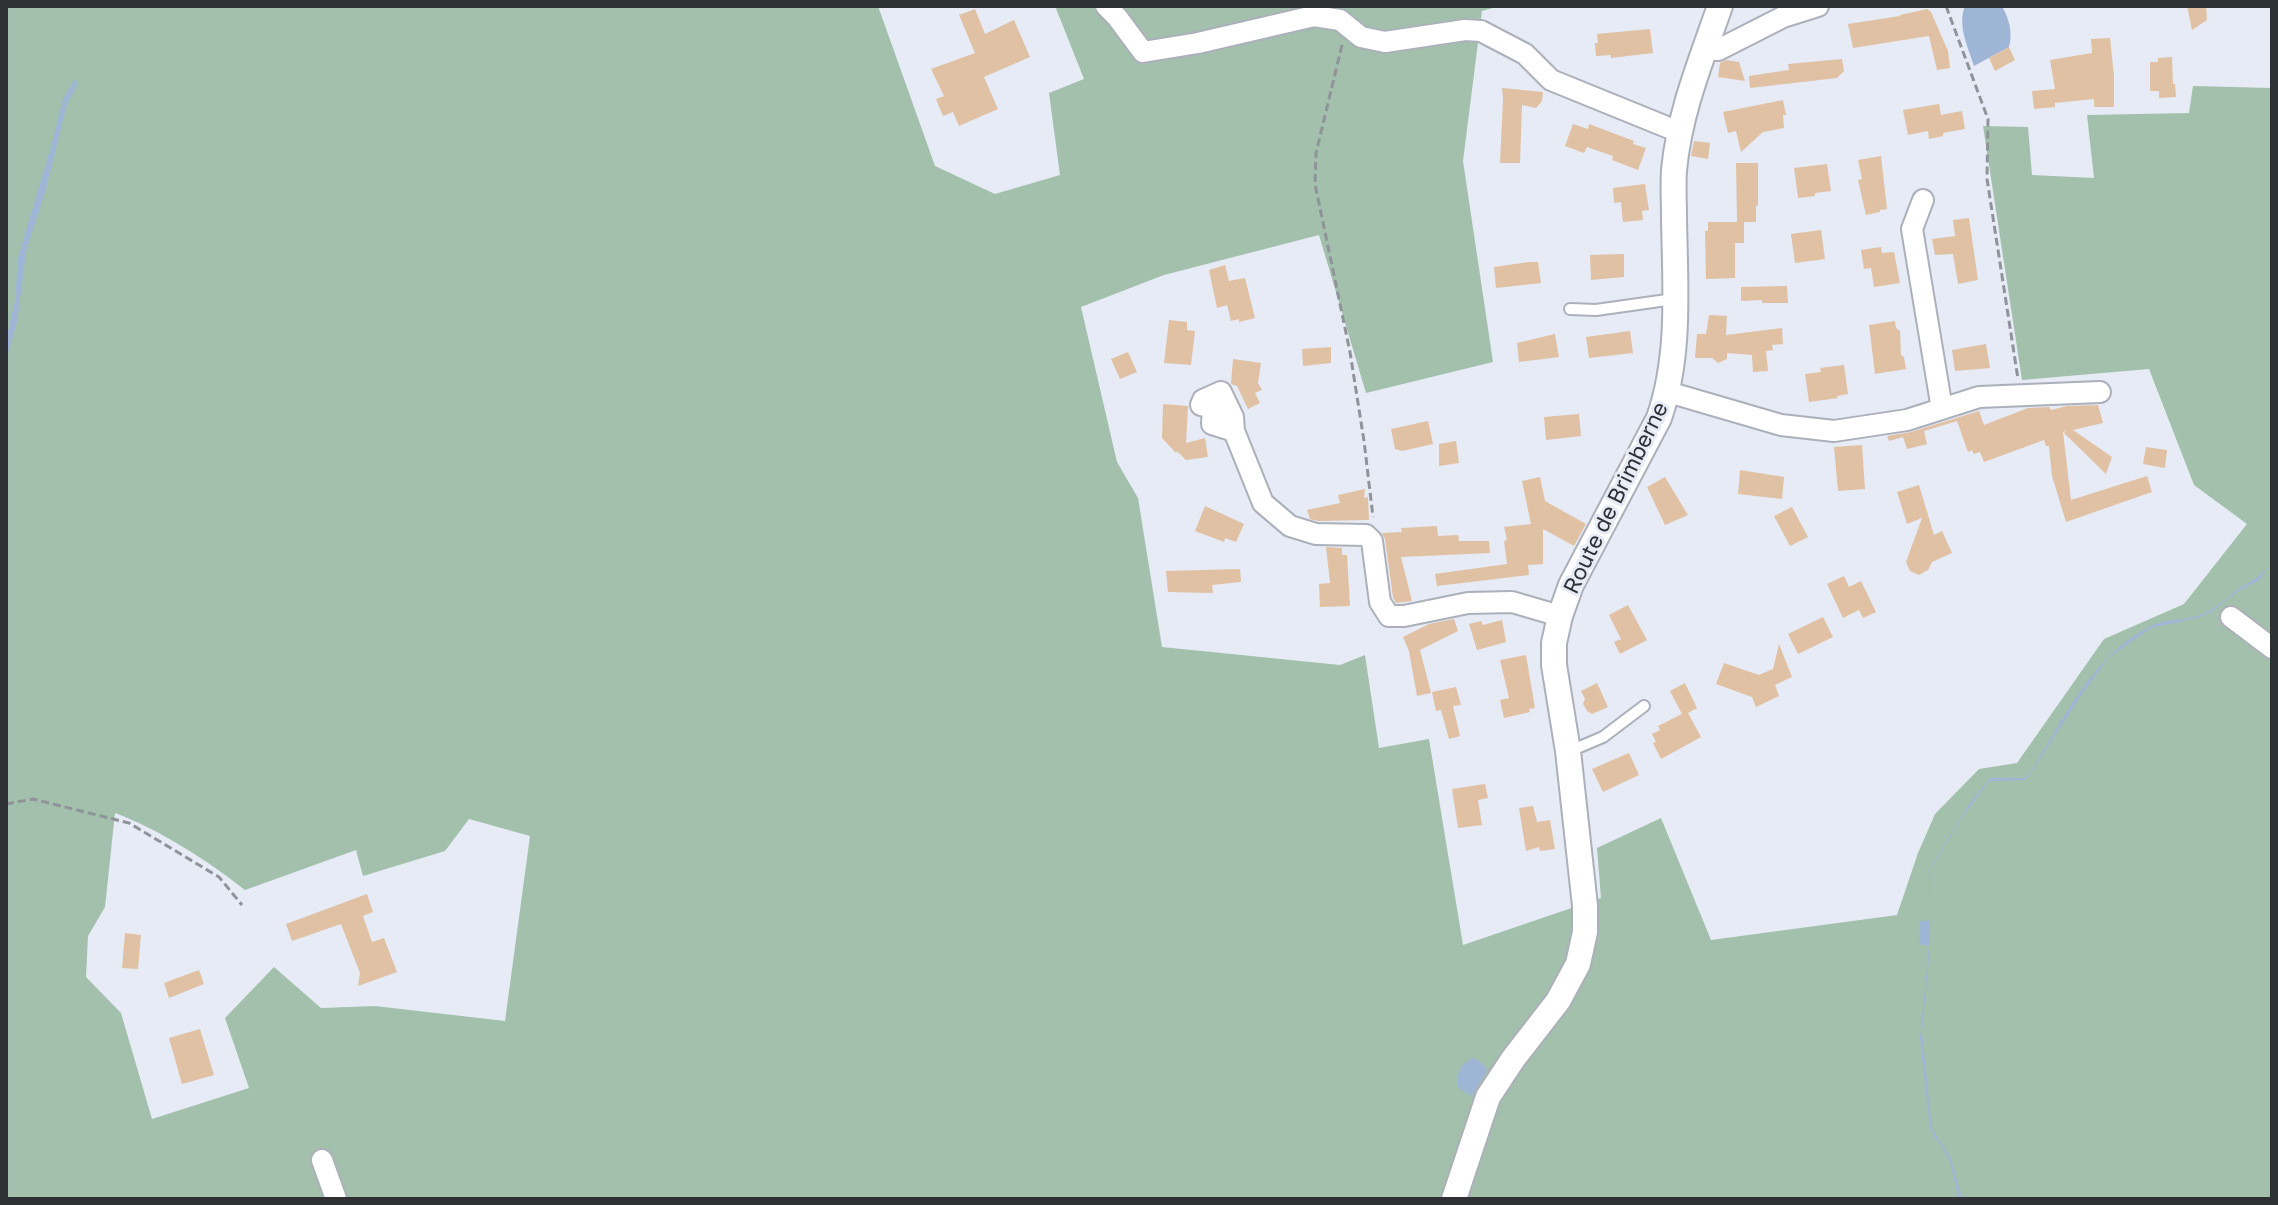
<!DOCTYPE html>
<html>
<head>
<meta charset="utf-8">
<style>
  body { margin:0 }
  #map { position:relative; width:2278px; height:1205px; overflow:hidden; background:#e6ebf6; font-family:"Golos Text",sans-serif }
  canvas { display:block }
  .frame { position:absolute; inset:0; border:8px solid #2e3034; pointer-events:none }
</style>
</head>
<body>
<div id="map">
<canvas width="2278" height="1205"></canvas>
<div class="frame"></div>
</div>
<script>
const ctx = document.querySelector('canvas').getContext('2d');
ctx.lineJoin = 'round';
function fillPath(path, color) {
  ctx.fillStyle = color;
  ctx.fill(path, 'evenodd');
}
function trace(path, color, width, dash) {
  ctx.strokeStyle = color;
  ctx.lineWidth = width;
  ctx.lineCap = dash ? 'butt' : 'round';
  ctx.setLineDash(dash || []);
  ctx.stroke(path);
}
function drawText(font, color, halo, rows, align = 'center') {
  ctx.font = font + ' "Golos Text",sans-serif';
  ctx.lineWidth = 6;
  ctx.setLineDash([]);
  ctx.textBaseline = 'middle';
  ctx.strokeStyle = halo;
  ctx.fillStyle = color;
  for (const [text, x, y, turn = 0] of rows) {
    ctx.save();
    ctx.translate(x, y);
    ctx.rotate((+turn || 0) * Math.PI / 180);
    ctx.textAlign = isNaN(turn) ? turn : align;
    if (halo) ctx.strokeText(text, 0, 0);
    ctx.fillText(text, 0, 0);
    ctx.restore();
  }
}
fillPath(new Path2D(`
  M 6,6 L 878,6 L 935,166 L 995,194 L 1060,175 L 1049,93 L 1084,79 L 1055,6 L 1500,6 L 1482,11 L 1463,161 L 1493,362 L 1366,393 L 1319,235 L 1164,275 L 1081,307 L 1117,462 L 1138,498 L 1162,647 L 1340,665 L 1365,655 L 1379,748 L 1429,739 L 1463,945 L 1601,898 L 1597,848 L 1661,818 L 1711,940 L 1897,915 L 1918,853 L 1935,814 L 1979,769 L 2017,763 L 2104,639 L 2184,604 L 2247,524 L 2194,485 L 2149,369 L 2022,380 L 1983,126 L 2028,127 L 2032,175 L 2094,178 L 2087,115 L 2189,113 L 2193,86 L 2272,88 L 2272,1199 L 6,1199 ZM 115,813 C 160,830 207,860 245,890 L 356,850 L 363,876 L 445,851 L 469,819 L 530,836 L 505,1021 L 375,1006 L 321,1008 L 274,967 L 225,1018 L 249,1088 L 152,1119 L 121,1013 L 86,977 L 88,936 L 105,907 Z`), '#a3c0ac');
fillPath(new Path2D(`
  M 1965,6 L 2002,6 C 2009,19 2013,32 2009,47 L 1974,66 C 1968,47 1957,25 1965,6 Z
  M 75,79 L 78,84 L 67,104 L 46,189 L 26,252 L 17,322 L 6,361 L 6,340 L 15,301 L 18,258 L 52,143 L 63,99 Z
  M 2272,563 L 2259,580 L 2237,592 L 2211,612 L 2197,618 L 2151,628 L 2108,658 L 2078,700 L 2029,776 L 2025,780 L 1989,781 L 1961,819 L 1930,870 L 1929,959 L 1922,1032 L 1932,1129 L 1951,1158 L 1962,1199 L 1959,1199 L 1949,1159 L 1930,1129 L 1920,1038 L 1929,946 L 1919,944 L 1920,921 L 1929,921 L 1929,872 L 1932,865 L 1969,804 L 1990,778 L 2024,778 L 2030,773 C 2063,720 2091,657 2149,627 C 2163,619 2182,621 2197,616 C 2211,612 2222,602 2233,593 C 2249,581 2258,580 2272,563 Z
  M 1473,1058 L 1482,1063 L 1487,1070 L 1472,1096 L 1458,1088 C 1456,1074 1460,1064 1473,1058 Z`), '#9fb5d6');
fillPath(new Path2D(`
  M 2187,6 L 2206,6 L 2207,20 L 2192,30 Z
  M 975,9 L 985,34 L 1014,20 L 1030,57 L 984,77 L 998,109 L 959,126 L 953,112 L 943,116 L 936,99 L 944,96 L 931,69 L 975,53 L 959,15 Z
  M 1927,9 L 1931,12 L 1948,51 L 1950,68 L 1937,70 L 1929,36 L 1853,48 L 1848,24 L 1900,16 L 1900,15 Z
  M 1650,29 L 1653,53 L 1611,58 L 1611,55 L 1596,56 L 1595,43 L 1598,43 L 1597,34 Z
  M 2110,38 L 2114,76 L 2114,107 L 2094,107 L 2094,99 L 2055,103 L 2055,107 L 2034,109 L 2032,91 L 2055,89 L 2050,60 L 2092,53 L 2091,39 Z
  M 2009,47 L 2015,60 L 1995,71 L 1989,58 Z
  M 2172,57 L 2173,84 L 2175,84 L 2176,97 L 2159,98 L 2159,91 L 2150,91 L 2150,62 L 2158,62 L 2158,58 Z
  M 1842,59 L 1844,71 L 1837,78 L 1750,88 L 1749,76 L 1789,70 L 1788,64 Z
  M 1726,60 L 1739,62 L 1745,81 L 1718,77 L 1720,63 Z
  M 1502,88 L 1543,92 L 1542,101 L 1536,108 L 1522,105 L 1520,163 L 1500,163 L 1503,100 Z
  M 1783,100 L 1786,115 L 1783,115 L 1784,128 L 1763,132 L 1741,152 L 1736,131 L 1728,133 L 1723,112 Z
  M 1939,104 L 1941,115 L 1962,111 L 1965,129 L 1943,133 L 1943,136 L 1929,139 L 1928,131 L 1908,135 L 1903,110 Z
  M 1573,124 L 1588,129 L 1589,124 L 1634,141 L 1633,144 L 1646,148 L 1638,170 L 1612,160 L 1613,156 L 1587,147 L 1584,153 L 1565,146 Z
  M 1694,141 L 1710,143 L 1708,159 L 1691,156 Z
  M 1881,156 L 1887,209 L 1880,210 L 1880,212 L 1866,215 L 1858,180 L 1862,179 L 1858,160 Z
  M 1736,163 L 1758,163 L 1758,206 L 1756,206 L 1756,222 L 1737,222 Z
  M 1827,164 L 1831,191 L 1815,193 L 1815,196 L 1798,198 L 1794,168 Z
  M 1645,184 L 1649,210 L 1642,211 L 1643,220 L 1623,222 L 1621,202 L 1614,203 L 1613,188 Z
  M 1969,218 L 1978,280 L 1958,284 L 1953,254 L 1935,255 L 1932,239 L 1955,236 L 1953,220 Z
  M 1708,222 L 1744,222 L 1744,243 L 1735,243 L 1735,278 L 1706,279 L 1705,231 L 1708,231 Z
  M 1821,230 L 1825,259 L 1795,263 L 1791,234 Z
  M 1881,247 L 1882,253 L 1894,252 L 1900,283 L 1874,287 L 1871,268 L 1864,269 L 1861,250 Z
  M 1624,254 L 1624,277 L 1591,280 L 1590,255 Z
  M 1529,262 L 1538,262 L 1541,283 L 1496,288 L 1494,267 Z
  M 1225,265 L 1229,281 L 1245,278 L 1255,318 L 1239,322 L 1239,319 L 1231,321 L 1227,305 L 1217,308 L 1209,270 Z
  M 1787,286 L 1788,303 L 1762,303 L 1762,300 L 1741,301 L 1741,287 Z
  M 1709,315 L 1727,316 L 1726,335 L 1782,328 L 1783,344 L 1772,345 L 1773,350 L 1766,351 L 1768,371 L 1753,372 L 1752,355 L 1727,353 L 1727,359 L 1718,363 L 1712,358 L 1695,358 L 1697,334 L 1706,334 Z
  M 1169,320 L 1187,322 L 1187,330 L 1195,331 L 1191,365 L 1164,363 Z
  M 1895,321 L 1896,328 L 1900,331 L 1901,355 L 1904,357 L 1906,369 L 1875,374 L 1869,325 Z
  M 1630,331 L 1633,353 L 1589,358 L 1586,337 Z
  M 1555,334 L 1559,357 L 1519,362 L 1517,343 Z
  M 1986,344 L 1990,368 L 1955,371 L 1952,350 Z
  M 1331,347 L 1331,363 L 1303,366 L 1302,349 Z
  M 1128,352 L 1137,372 L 1120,379 L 1111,359 Z
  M 1233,359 L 1261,363 L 1258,383 L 1262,390 L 1255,393 L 1260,403 L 1248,409 L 1237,386 L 1231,384 Z
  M 1844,365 L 1848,394 L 1837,396 L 1838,398 L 1809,402 L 1805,374 L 1821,372 L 1820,368 Z
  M 1163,404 L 1188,406 L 1186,443 L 1205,438 L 1208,457 L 1186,460 L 1177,451 L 1176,453 L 1162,438 Z
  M 2098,405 L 2103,423 L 2073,430 L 2112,457 L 2106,474 L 2064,433 L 2066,431 L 2063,432 L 2071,500 L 2147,476 L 2152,492 L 2066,522 L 2052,476 L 2049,446 L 2046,446 L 2044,440 L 1984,462 L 1980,452 L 1974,454 L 1972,450 L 1968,452 L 1957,421 L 1924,431 L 1927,444 L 1907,449 L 1903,437 L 1889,441 L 1887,436 L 1911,432 L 1979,411 L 1984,425 L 2028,408 L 2049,407 L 2051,410 L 2067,406 Z
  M 1579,414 L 1581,436 L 1546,440 L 1544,417 Z
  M 1428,421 L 1433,444 L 1402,451 L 1395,449 L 1391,429 Z
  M 1456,441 L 1459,463 L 1439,466 L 1439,444 Z
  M 1862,445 L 1865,489 L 1838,491 L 1834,447 Z
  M 2146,447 L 2167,450 L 2165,468 L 2143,464 Z
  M 1740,470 L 1784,477 L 1782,499 L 1738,494 Z
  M 1540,477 L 1545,501 L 1586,524 L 1574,546 L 1543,529 L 1543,564 L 1528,565 L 1529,575 L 1437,586 L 1435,574 L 1507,564 L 1504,541 L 1507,540 L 1504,527 L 1531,524 L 1522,481 Z
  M 1665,477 L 1688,515 L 1665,525 L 1647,487 Z
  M 1919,485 L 1934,535 L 1942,531 L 1952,553 L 1932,562 L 1928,570 L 1919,575 L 1910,571 L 1906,562 L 1922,518 L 1907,524 L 1897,492 Z
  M 1365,489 L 1364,498 L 1368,497 L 1369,520 L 1318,521 L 1310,519 L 1307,510 L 1340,503 L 1338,495 Z
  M 1205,506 L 1244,524 L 1236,542 L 1225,538 L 1224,542 L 1195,531 Z
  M 1792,507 L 1808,537 L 1790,546 L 1774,516 Z
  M 1437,526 L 1438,536 L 1458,535 L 1459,541 L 1489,541 L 1490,553 L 1401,557 L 1412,601 L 1396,603 L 1393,597 L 1385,539 L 1382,533 L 1402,532 L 1401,528 Z
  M 1326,547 L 1342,548 L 1342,555 L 1347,555 L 1350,606 L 1320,607 L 1319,584 L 1330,583 Z
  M 1240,569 L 1241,582 L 1212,585 L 1213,593 L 1168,592 L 1166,571 Z
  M 1844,576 L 1849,587 L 1861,581 L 1876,612 L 1863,618 L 1859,610 L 1843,618 L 1827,584 Z
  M 1628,605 L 1647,640 L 1620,654 L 1614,642 L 1621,639 L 1609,615 Z
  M 1823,617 L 1833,637 L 1798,654 L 1788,634 Z
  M 1454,619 L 1458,631 L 1420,650 L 1431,693 L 1417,696 L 1409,651 L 1403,637 L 1429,624 Z
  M 1502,620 L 1506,642 L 1477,650 L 1469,624 L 1481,621 L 1483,625 Z
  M 1779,644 L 1792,677 L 1775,685 L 1779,696 L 1756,707 L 1752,697 L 1716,684 L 1724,663 L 1759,675 L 1773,669 Z
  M 1526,655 L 1535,708 L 1529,709 L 1530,712 L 1504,718 L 1500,700 L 1509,698 L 1500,660 Z
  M 1597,683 L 1608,707 L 1592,714 L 1587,711 L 1583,704 L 1585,699 L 1581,691 Z
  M 1685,683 L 1697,708 L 1688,713 L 1701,737 L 1661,759 L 1653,743 L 1656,742 L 1652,734 L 1660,730 L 1658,726 L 1682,714 L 1670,691 Z
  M 1456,687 L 1461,705 L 1453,706 L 1460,736 L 1449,739 L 1441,710 L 1436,711 L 1432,692 Z
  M 1629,753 L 1639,775 L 1603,792 L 1592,769 Z
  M 1485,784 L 1488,798 L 1478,800 L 1482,825 L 1458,828 L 1452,789 Z
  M 1533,806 L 1537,822 L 1550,820 L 1555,849 L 1540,851 L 1539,847 L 1526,851 L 1519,808 Z
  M 367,894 L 373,912 L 363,916 L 372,942 L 384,938 L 397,972 L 358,986 L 360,973 L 341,924 L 292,941 L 286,924 Z
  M 125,933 L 141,935 L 138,969 L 122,968 Z
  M 199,970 L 204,984 L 169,998 L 164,983 Z
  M 200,1029 L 214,1075 L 182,1084 L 169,1038 Z`), '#e0c1a3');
const service = new Path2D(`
  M 1570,309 L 1596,310 L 1674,299
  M 1570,751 L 1603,737 L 1644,706`);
const minor = new Path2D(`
  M 1106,6 L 1117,17 L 1143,52 L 1198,43 L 1314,16 L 1340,20 L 1361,37 L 1385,42 L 1465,30 L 1481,31 L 1525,54 L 1551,80 L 1679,132
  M 1705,49 L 1718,50 L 1783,17 L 1818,6
  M 1923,200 L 1912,229 L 1942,409
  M 1668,392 L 1781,425 L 1834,431 L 1907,420 L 1979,397 L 2100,392
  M 1234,431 L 1212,424 L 1213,408 L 1201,405 L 1203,400 L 1221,392 L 1233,417 L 1234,431 L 1263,503 L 1290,526 L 1316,534 L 1366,535 L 1372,541 L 1380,602 L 1389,616 L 1404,616 L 1468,603 L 1512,602 L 1560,616
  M 2231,617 L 2272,648
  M 322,1160 L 336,1199`);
const tertiary = new Path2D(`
  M 1454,1199 L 1488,1097 L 1513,1059 L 1558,1001 L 1578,964 L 1585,932 L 1585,906 L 1568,751 L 1554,665 L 1554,643 L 1560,616 L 1571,585 L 1659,418 C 1681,355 1675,285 1674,218 C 1674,202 1673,186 1674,170 C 1680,110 1701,61 1720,6`);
trace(service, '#abb0ba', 14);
trace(minor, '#abb0ba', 24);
trace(tertiary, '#abb0ba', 28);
trace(new Path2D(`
  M 1946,6 L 1988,119 L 1987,179 L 2018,379
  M 1342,45 L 1316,153 L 1315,184 L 1350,352 L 1364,441 L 1373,517
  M 6,804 L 33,799 L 129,823 L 219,877 L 242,905`), '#8f939a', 3, [8, 4]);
trace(service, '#fff', 10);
trace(minor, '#fff', 20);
trace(tertiary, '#fff', 24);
drawText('22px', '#2e3034', '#e6ebf6', [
  ["Route de Brimberne",1616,498,-64]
]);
</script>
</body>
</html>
